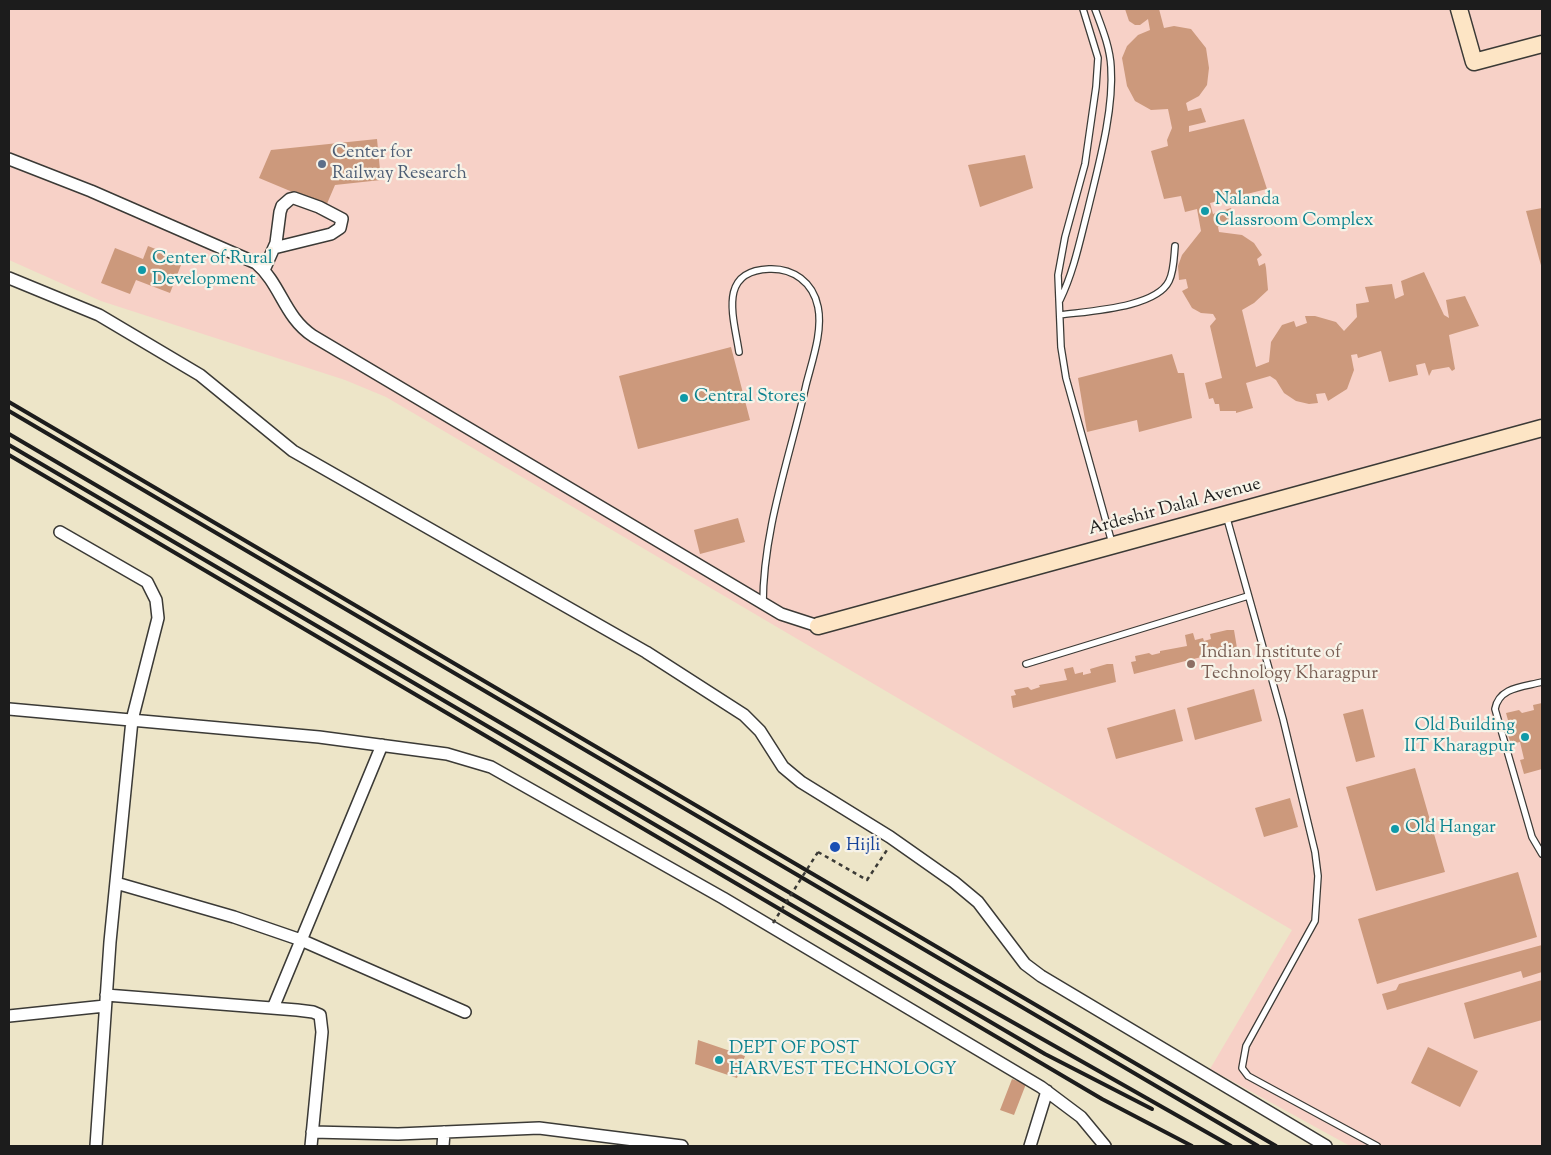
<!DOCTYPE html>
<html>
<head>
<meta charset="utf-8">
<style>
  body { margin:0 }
  #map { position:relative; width:1551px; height:1155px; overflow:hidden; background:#ede5c8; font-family:"Sorts Mill Goudy",serif }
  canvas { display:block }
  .frame { position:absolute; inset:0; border:10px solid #1c1c1c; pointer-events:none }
</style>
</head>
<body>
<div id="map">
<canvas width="1551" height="1155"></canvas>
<div class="frame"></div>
</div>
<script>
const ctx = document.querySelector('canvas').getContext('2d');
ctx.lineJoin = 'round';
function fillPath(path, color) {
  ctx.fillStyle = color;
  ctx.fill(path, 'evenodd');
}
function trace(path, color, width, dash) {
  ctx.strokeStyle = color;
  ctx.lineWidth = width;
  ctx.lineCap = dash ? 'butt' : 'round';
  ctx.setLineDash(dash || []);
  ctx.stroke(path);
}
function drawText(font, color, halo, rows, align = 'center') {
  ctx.font = font + ' "Sorts Mill Goudy",serif';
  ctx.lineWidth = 4.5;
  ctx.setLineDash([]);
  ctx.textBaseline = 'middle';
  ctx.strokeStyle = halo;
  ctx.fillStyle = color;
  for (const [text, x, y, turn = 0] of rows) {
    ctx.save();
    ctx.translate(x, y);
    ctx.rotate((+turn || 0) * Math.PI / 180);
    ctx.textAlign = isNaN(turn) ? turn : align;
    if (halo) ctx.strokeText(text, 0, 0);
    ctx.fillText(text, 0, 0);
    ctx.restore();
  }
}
fillPath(new Path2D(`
  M 9,9 L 1542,9 L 1542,1146 L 1350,1146 L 1210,1069 L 1292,930 L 386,397 L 345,380 L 101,301 L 9,260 Z`), '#f7d1c7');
fillPath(new Path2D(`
  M 1125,9 L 1159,9 L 1164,28 L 1174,26 L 1191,29 L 1206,48 L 1209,68 L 1207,85 L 1199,96 L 1186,103 L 1188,111 L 1201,108 L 1206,122 L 1189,126 L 1189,132 L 1244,119 L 1267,189 L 1210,203 L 1213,214 L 1231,208 L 1234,222 L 1218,227 L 1219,232 L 1242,235 L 1254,243 L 1262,255 L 1257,259 L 1259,266 L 1265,263 L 1266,268 L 1268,290 L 1254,303 L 1242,310 L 1256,367 L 1269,362 L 1271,342 L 1282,325 L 1294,321 L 1296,327 L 1307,323 L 1305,316 L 1315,316 L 1336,322 L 1344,331 L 1357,317 L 1356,304 L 1369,302 L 1365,287 L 1392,284 L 1395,299 L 1404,295 L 1401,281 L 1424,272 L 1444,315 L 1449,318 L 1446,300 L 1465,296 L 1479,326 L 1449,335 L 1455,369 L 1452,371 L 1449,367 L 1432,370 L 1429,376 L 1425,363 L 1416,365 L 1418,375 L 1389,382 L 1381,351 L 1358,358 L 1357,354 L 1351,355 L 1354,370 L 1347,389 L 1328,401 L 1325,393 L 1316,394 L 1318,403 L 1309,404 L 1296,401 L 1284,393 L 1276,380 L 1270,376 L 1246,383 L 1253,408 L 1236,413 L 1236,411 L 1220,411 L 1219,404 L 1215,404 L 1213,398 L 1209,399 L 1205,383 L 1222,378 L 1210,326 L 1216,319 L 1213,314 L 1201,313 L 1192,308 L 1182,291 L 1188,288 L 1186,279 L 1179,280 L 1178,266 L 1182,255 L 1201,231 L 1197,209 L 1185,212 L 1181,196 L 1164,199 L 1151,151 L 1168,146 L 1167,140 L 1172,128 L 1168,109 L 1151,110 L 1135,101 L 1127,86 L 1122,58 L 1127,46 L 1138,35 L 1150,30 L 1148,19 L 1140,25 L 1135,25 L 1129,21 Z
  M 377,139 L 381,180 L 335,185 L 326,206 L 259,178 L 271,150 Z
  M 1025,155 L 1033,188 L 980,207 L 968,165 Z
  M 1542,208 L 1542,269 L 1526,211 Z
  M 148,246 L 183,260 L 170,293 L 136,280 L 130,294 L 101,283 L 115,248 L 143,259 Z
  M 731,347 L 750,420 L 638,449 L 619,376 Z
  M 1172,354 L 1178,373 L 1184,373 L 1192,418 L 1139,432 L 1137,420 L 1087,432 L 1078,378 Z
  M 738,518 L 745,542 L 700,554 L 694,530 Z
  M 1227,630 L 1234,630 L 1237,648 L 1134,674 L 1131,662 L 1136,661 L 1135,656 L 1149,653 L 1152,655 L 1160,653 L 1160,651 L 1187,646 L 1185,635 L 1193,633 L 1195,640 L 1203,638 L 1204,641 L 1211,639 L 1210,634 Z
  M 1107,664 L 1113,664 L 1116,682 L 1013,708 L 1011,696 L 1016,695 L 1014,690 L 1028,687 L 1031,690 L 1040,687 L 1039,685 L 1067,680 L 1064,669 L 1073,667 L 1075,674 L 1083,672 L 1083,675 L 1091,673 L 1090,669 Z
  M 1254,689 L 1262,721 L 1195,740 L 1187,708 Z
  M 1542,703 L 1542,769 L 1524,774 L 1520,760 L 1524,759 L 1520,742 L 1511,744 L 1507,732 L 1511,731 L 1506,713 L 1519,710 L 1522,713 L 1534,710 L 1533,705 Z
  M 1175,709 L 1183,741 L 1116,759 L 1107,728 Z
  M 1363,709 L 1375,757 L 1356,762 L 1343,714 Z
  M 1415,768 L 1445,872 L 1376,891 L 1346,787 Z
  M 1290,798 L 1298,827 L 1264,837 L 1255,808 Z
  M 1518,872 L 1537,937 L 1377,984 L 1358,919 Z
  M 1542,945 L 1542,972 L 1523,978 L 1521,971 L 1387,1010 L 1382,994 L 1396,990 L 1399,984 Z
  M 1542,980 L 1542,1020 L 1474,1039 L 1464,1003 Z
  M 698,1040 L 745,1056 L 737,1078 L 695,1064 Z
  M 1428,1047 L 1478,1071 L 1460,1107 L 1411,1083 Z
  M 1012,1079 L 1026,1084 L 1014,1115 L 1000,1110 Z`), '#cc997c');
const lane = new Path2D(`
  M 1083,9 L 1098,58 L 1096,87 L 1085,164 L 1065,237 L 1058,275 L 1061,347 L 1066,378 L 1112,543
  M 1060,300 C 1074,271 1080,240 1088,209 C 1098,167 1114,111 1111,67 C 1110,47 1102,28 1095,9
  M 1060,315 C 1088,311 1156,308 1169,281 C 1174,271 1174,257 1175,246
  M 739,352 C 734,318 717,271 769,269 C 793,268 813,282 818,307 C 823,331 812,361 806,385 C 790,457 763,529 763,604
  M 1226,515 L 1283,719 L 1315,852 L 1318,876 L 1315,921 L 1246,1046 L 1242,1068 L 1248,1076 L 1377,1146
  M 1026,664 L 1248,596
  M 1542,682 C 1523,687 1499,687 1495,709 L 1532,837 L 1542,854`);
const street = new Path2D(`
  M 9,159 L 91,191 L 256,263 C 281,284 284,317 313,336 L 781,614 L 818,626
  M 264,270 L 276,243 L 280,212 L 282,206 L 290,199 L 294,198 L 319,207 L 342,219 L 340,228 L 331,234 L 274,248
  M 9,278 L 99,315 L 200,375 L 293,451 L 646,652 L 744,715 L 760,731 L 783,767 L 801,782 L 890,837 L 954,882 L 978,902 L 1025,964 L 1041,976 L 1326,1146
  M 60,532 L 147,582 L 156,600 L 158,618 L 132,720 L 110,942 L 96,1146
  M 9,709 L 319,737 L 447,754 L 491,767 L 723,898 L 1041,1087 L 1081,1117 L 1105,1146
  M 116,883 L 234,917 L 301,940 L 465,1012
  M 106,995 L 297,1010 L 313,1012 L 320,1015 L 322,1032 L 311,1146
  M 273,1008 L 382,745
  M 9,1016 L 105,1006
  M 312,1132 L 398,1134 L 539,1128 L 682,1146
  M 443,1146 L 444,1132
  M 1030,1146 L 1047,1091`);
const secondary = new Path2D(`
  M 1459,9 L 1474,62 L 1542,44
  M 818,626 L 1542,428`);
trace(lane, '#3b3a36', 8);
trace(street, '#3b3a36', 14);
trace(secondary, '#3b3a36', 19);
trace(new Path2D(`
  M 818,852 L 867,880 L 887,850`), '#3b3a36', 2.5, [4, 4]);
trace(lane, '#fff', 5.5);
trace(street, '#fff', 11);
trace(secondary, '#fde5c5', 16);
trace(new Path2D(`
  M 9,402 L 1276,1146
  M 9,411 L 1258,1146
  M 9,434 L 940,981 L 1231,1146
  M 9,445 L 1045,1054 L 1152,1109
  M 9,455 L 1102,1099 L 1192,1146`), '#1c1c1c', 4);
trace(new Path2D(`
  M 773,923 L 818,852`), '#3b3a36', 2.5, [4, 4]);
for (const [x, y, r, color] of [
  [322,164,5,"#5c6f8a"],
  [1205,211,5,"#0f9aa8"],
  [142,270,5,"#0f9aa8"],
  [684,398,5,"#0f9aa8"],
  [1191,664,5,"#8d6e63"],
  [1525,737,5,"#0f9aa8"],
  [1395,829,5,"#0f9aa8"],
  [835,847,6,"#1a4fb4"],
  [719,1060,5,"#0f9aa8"]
]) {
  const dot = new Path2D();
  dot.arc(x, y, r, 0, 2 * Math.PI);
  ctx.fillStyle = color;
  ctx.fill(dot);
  trace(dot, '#f7f3e8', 2);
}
drawText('18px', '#4e5e75', '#f7f3e8', [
  ["Center for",332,154],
  ["Railway Research",332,175]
], 'left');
drawText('18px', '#0d838f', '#f7f3e8', [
  ["Nalanda",1215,201],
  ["Classroom Complex",1215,222],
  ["Center of Rural",152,260],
  ["Development",152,281],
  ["Central Stores",694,398],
  ["Old Building",1515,727,"right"],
  ["IIT Kharagpur",1515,748,"right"],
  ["Old Hangar",1405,829],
  ["DEPT OF POST",729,1050],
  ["HARVEST TECHNOLOGY",729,1071]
], 'left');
drawText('18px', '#1c1c1c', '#f7f3e8', [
  ["Ardeshir Dalal Avenue",1175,508,-15]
]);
drawText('18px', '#785e54', '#f7f3e8', [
  ["Indian Institute of",1201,654],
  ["Technology Kharagpur",1201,675]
], 'left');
drawText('18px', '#164399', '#f7f3e8', [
  ["Hijli",846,847]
], 'left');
</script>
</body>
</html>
